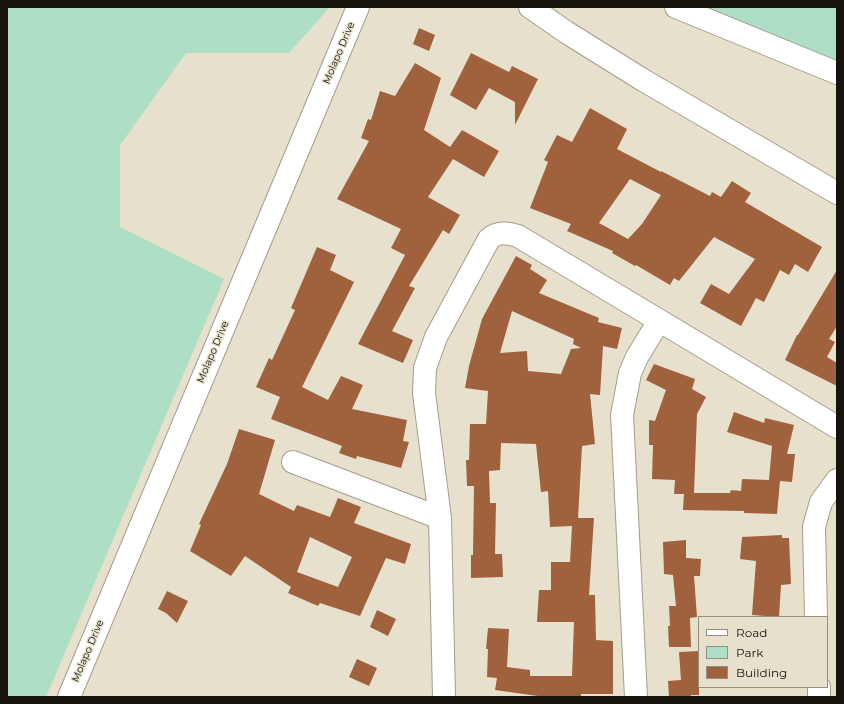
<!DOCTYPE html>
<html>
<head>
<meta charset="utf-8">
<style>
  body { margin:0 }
  #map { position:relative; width:844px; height:704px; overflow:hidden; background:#e7e0cd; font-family:Montserrat,sans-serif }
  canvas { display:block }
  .frame { position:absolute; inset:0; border:8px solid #15130c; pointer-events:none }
  .legend { position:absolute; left:698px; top:616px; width:130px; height:72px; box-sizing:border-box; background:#e7e0cd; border:1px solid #938e80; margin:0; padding:5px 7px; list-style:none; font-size:12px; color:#15130c }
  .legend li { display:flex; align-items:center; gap:8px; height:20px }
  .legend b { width:20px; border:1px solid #938e80 }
</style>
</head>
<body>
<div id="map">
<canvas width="844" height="704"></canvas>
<div class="frame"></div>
<ul class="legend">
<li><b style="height:5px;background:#fff"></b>Road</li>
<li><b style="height:11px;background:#aedec6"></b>Park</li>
<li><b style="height:11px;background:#9f623d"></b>Building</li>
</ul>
</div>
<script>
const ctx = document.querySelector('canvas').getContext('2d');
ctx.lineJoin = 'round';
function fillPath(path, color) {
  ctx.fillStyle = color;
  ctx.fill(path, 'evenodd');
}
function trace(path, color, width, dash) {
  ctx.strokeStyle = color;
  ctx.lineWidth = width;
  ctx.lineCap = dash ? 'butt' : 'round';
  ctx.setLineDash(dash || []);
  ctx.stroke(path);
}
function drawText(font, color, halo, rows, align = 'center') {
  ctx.font = font + ' Montserrat,sans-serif';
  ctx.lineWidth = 3;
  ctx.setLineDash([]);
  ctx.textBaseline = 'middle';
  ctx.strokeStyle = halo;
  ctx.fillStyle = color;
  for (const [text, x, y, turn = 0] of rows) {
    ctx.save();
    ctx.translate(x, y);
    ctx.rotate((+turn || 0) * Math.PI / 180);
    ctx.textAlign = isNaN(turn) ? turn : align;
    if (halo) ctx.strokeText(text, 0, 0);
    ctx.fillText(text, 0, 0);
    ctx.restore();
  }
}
fillPath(new Path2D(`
  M 7,7 L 330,7 L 289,53 L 186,53 L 120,145 L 120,227 L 224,279 L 46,697 L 7,697 Z
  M 693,7 L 837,7 L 837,64 Z`), '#aedec6');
fillPath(new Path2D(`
  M 419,28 L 435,35 L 429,51 L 413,44 Z
  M 471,53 L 509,72 L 512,66 L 538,79 L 515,125 L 515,102 L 489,88 L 476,110 L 450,95 Z
  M 415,63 L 441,78 L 424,130 L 450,147 L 462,130 L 499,151 L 484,177 L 453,159 L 428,197 L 460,215 L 449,234 L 443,230 L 409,286 L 415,288 L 392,331 L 413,340 L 403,363 L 358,344 L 405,255 L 391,248 L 401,229 L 337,199 L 369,141 L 361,138 L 368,119 L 371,120 L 380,91 L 395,96 Z
  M 590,108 L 627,129 L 617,149 L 661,172 L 661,171 L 710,196 L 712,192 L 721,197 L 732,181 L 751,193 L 745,202 L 822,247 L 808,272 L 795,264 L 789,275 L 780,270 L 764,302 L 756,298 L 741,326 L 700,303 L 711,284 L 729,294 L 755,259 L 714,237 L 679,281 L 674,278 L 670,285 L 636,265 L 635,266 L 612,253 L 613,251 L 567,231 L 571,224 L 530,208 L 548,162 L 544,160 L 557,135 L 572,142 ZM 630,179 L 661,195 L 642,224 L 628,239 L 599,223 Z
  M 317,247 L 336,255 L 330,270 L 354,282 L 302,387 L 328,400 L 341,376 L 363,385 L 352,409 L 407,420 L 403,441 L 409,442 L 401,468 L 357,456 L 356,459 L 339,453 L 342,446 L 271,419 L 280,397 L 256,387 L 269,358 L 272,360 L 295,310 L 291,308 Z
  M 516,256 L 532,265 L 530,269 L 547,280 L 539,293 L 599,318 L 598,322 L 622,328 L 617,349 L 603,346 L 600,395 L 590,394 L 595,444 L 582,446 L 578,518 L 594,518 L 589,595 L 595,595 L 596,640 L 613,641 L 613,694 L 581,694 L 581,697 L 545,697 L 495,690 L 497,678 L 487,677 L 488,649 L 486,649 L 488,628 L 509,629 L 507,667 L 530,670 L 530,676 L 572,676 L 574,622 L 537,622 L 539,590 L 551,590 L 551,562 L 570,562 L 572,526 L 550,527 L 548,491 L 541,492 L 536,444 L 501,443 L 500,470 L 489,471 L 490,503 L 496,503 L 495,554 L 502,554 L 503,577 L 471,578 L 471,555 L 473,555 L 474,486 L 467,486 L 466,460 L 469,460 L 470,424 L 486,424 L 488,391 L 465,388 L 469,366 L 482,319 ZM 512,311 L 574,339 L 573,344 L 581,348 L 571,349 L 561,374 L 528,371 L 527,351 L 500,353 Z
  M 837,270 L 837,326 L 829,339 L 835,342 L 827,357 L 837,363 L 837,386 L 785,360 L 797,335 L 798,335 Z
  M 654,364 L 695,379 L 692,389 L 706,397 L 697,414 L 694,493 L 730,493 L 731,490 L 741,491 L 742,479 L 769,480 L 772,446 L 727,432 L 734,412 L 764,423 L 765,418 L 794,425 L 787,454 L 795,454 L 792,482 L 780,481 L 777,514 L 744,513 L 744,511 L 683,510 L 684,494 L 674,494 L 675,480 L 652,479 L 653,445 L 649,445 L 649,420 L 655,421 L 666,390 L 646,380 Z
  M 239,429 L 275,440 L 259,494 L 294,511 L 297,505 L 330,517 L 338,498 L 361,507 L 354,523 L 411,544 L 405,564 L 386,558 L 360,616 L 320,603 L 318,606 L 288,593 L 291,587 L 245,556 L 231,576 L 190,551 L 201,525 L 199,524 L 227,464 ZM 310,537 L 352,557 L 338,587 L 297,572 Z
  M 782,535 L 782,538 L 789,538 L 791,584 L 781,585 L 779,617 L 752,615 L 756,561 L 740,559 L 742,537 Z
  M 686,540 L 686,558 L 701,559 L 700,576 L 694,576 L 697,617 L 690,618 L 691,647 L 669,647 L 668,626 L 670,626 L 669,606 L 676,606 L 673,575 L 664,574 L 663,542 Z
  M 167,591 L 188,601 L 177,623 L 166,613 L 158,609 Z
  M 377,610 L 396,619 L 388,636 L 370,627 Z
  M 699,651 L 699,695 L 691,695 L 691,697 L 669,697 L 668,681 L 681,680 L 679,652 Z
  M 357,659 L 377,668 L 369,686 L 349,677 Z`), '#9f623d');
const street = new Path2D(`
  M 530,7 L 566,32 L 643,80 L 837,193
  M 676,7 L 837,73
  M 293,462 L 440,518
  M 816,617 L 814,527 L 821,502 L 837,480
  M 819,687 L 819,697
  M 69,697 L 358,7
  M 444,697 L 440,518 L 424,393 L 425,368 L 436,337 L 489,239 C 498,231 507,233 518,236 L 837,427
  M 636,697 L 622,415 L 630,373 L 637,357 L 659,321`);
trace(street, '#a49d8c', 24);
trace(street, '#fff', 22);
drawText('10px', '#15130c', '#e7e0cd', [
  ["Molapo Drive",339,53,-67],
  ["Molapo Drive",213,352,-67],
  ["Molapo Drive",88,651,-67]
]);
</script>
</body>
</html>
